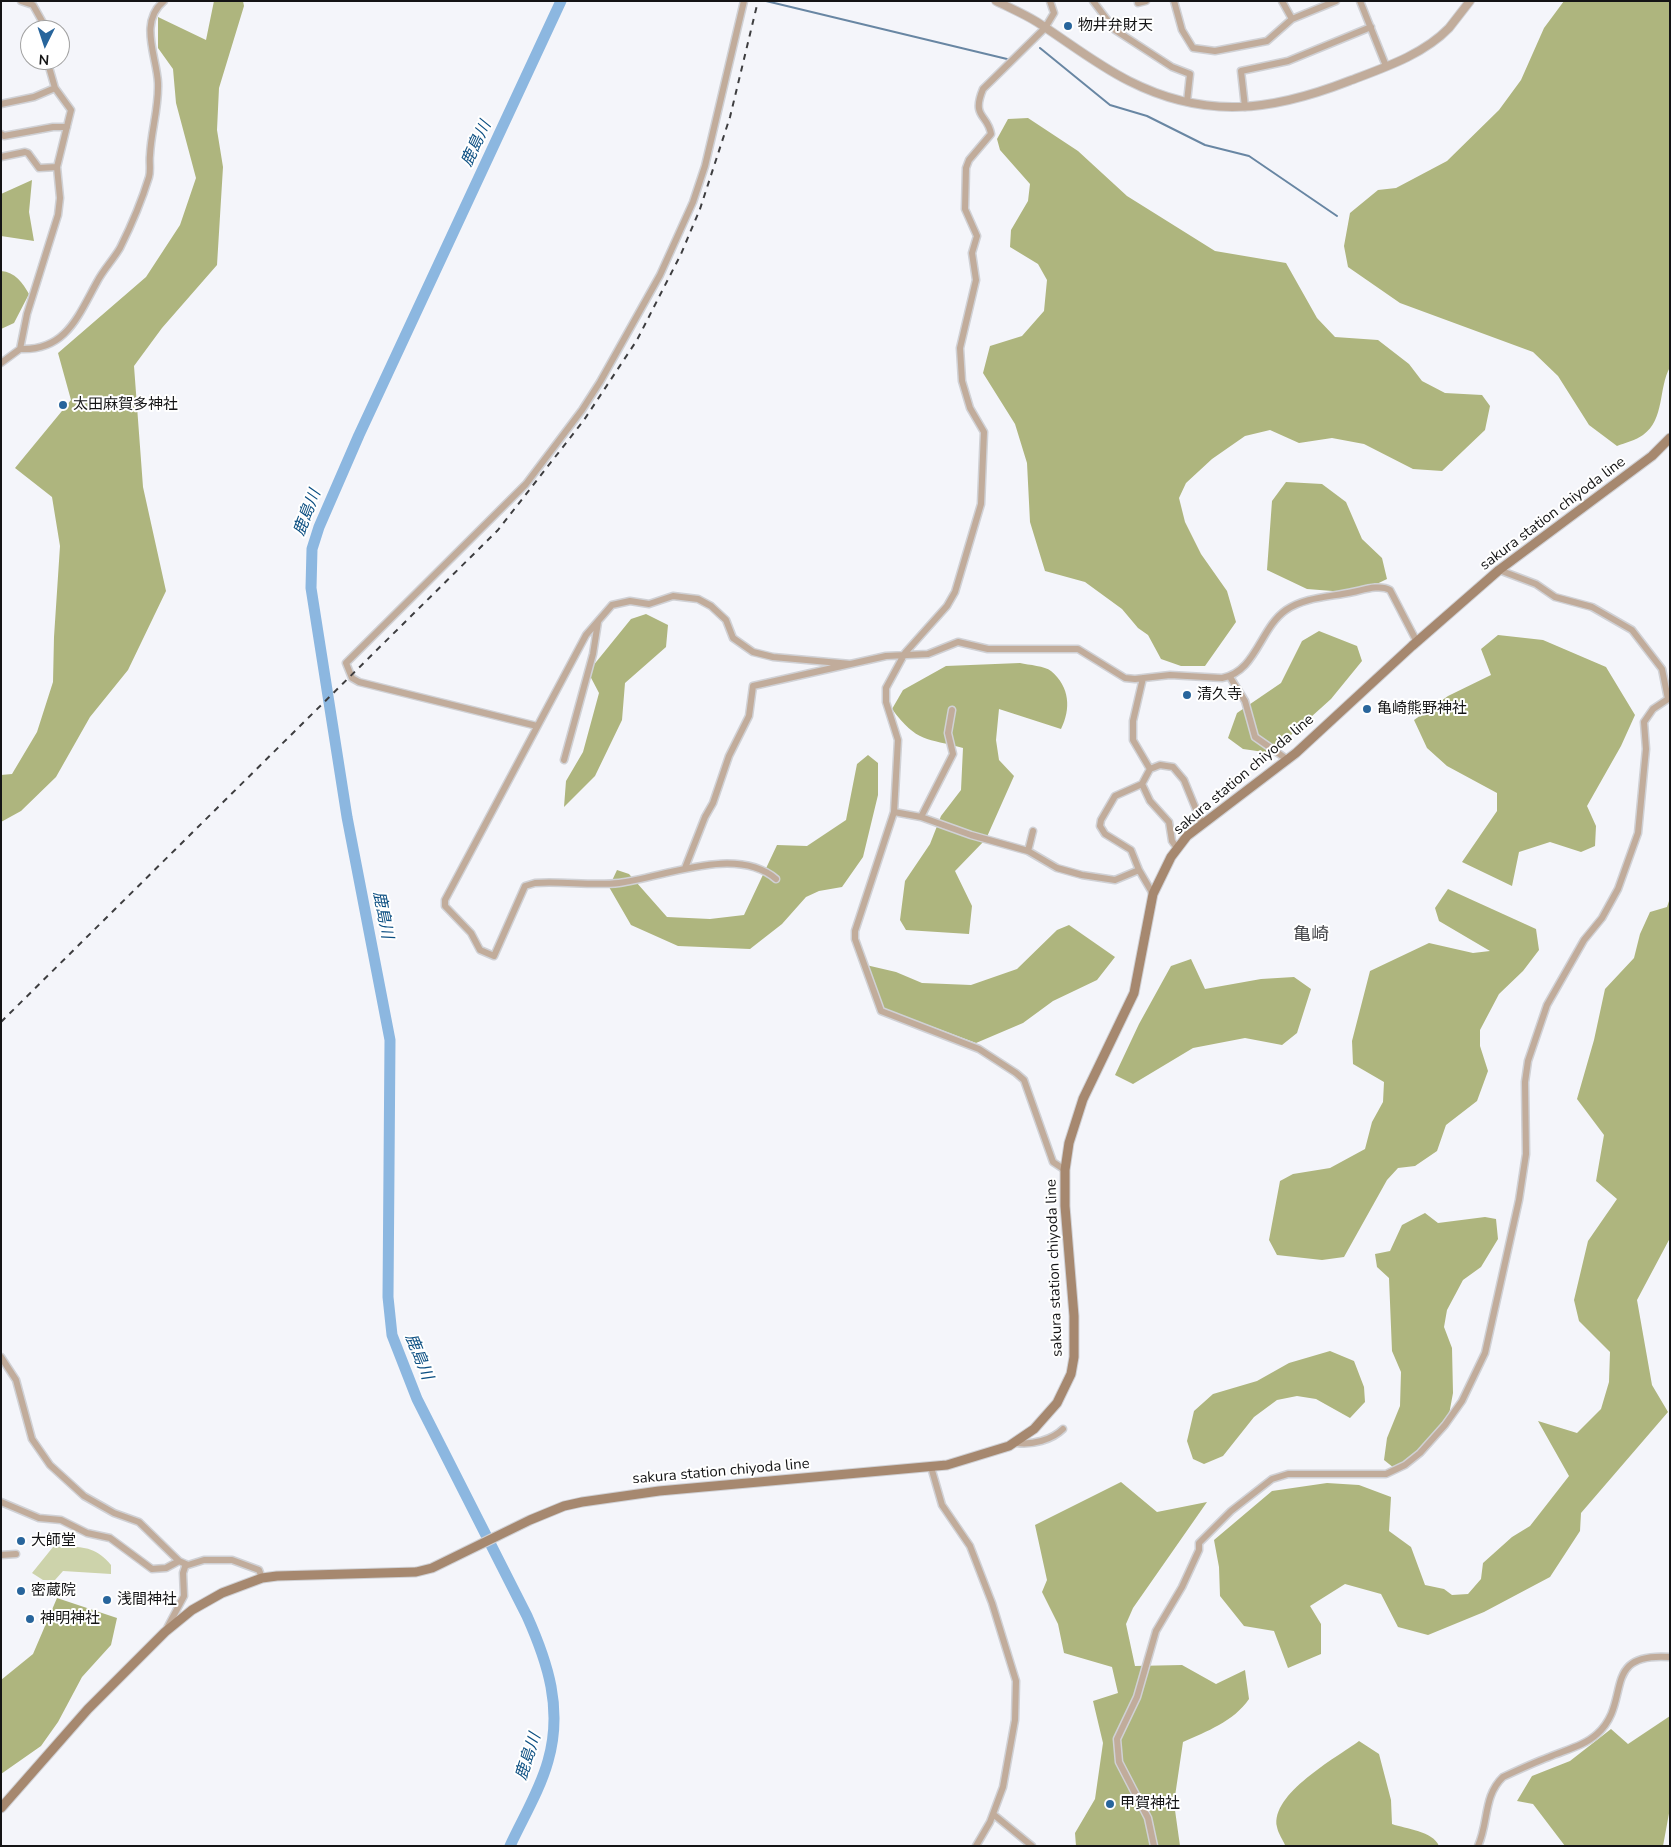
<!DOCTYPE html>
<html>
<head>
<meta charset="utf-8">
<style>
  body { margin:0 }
  #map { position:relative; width:1671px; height:1847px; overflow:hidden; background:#f4f5fa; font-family:"Nunito Sans",sans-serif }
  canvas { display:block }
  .frame { position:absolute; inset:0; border:2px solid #141415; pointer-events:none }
  .north { position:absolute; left:20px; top:20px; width:50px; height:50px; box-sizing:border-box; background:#fff; border:1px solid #a1a1a1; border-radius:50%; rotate:184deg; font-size:14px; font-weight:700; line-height:20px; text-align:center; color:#141415 }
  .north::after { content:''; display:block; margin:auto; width:18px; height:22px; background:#28659c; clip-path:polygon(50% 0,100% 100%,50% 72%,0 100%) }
</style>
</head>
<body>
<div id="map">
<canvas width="1671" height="1847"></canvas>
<div class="frame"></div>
<div class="north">N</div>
</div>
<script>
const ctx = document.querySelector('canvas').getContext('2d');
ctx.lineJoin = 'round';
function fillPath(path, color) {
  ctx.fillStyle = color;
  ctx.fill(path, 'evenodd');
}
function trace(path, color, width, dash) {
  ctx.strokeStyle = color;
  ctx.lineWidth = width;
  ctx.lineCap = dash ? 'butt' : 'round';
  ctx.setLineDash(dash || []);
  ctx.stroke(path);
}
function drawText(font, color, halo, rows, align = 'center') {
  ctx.font = font + ' "Nunito Sans","Noto Sans JP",sans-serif';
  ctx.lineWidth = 4;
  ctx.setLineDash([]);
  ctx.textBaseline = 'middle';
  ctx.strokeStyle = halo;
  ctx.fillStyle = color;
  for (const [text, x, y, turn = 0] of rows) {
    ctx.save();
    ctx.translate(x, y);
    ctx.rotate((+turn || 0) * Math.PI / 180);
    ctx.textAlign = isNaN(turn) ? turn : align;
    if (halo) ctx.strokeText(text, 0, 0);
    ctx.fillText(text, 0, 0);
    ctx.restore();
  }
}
fillPath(new Path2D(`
  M 53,1547 C 77,1547 94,1544 111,1565 L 111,1574 L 63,1571 L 55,1580 L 43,1580 L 32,1573 Z`), '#cdd3ab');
fillPath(new Path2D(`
  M 214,1 L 243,1 L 244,6 L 219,88 L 217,130 L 223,167 L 217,265 L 162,328 L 134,366 L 143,487 L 166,591 L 128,670 L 90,717 L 56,777 L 21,811 L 1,822 L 1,775 L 12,774 L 37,732 L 53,682 L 54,637 L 60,546 L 52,497 L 15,468 L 71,400 L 58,353 L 146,277 L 180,225 L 196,178 L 176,103 L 173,69 L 158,48 L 158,17 L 206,40 Z
  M 1564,1 L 1670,1 L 1670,367 C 1658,389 1665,419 1643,435 C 1636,440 1625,443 1617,446 L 1589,425 L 1558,376 L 1533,352 L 1400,303 L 1348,267 L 1344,246 L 1350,213 L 1378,190 L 1396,188 L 1447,161 L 1499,110 L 1521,80 L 1544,28 Z
  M 1028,118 L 1078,151 L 1127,196 L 1215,251 L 1286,263 L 1317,318 L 1335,337 L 1378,340 L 1409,364 L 1422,381 L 1445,393 L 1482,395 L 1490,406 L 1485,430 L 1442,471 L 1413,469 L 1364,444 L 1332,438 L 1299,443 L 1270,430 L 1245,436 L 1212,459 L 1186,483 L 1179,498 L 1185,522 L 1201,554 L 1227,591 L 1236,622 L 1205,666 L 1181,666 L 1161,659 L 1148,635 L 1138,628 L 1122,609 L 1085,582 L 1045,571 L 1030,522 L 1027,463 L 1015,424 L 983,373 L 990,346 L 1022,336 L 1044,311 L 1047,280 L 1038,264 L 1010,247 L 1011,230 L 1028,201 L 1030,184 L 1000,150 L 997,139 L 1008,119 Z
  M 32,180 L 29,212 L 34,241 L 1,236 L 1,194 Z
  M 1,271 C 15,272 23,283 29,294 L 14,323 L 1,329 Z
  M 1286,482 L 1322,484 L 1346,502 L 1362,539 L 1382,558 L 1387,579 L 1358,593 L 1307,589 L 1267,570 L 1272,501 Z
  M 646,614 L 668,625 L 666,647 L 625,683 L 622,720 L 595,776 L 564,807 L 566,781 L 583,752 L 599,693 L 588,672 L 631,619 Z
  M 1319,631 L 1357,646 L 1362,661 L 1331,699 L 1271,753 L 1243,749 L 1228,738 L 1237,713 L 1281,683 L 1302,641 Z
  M 1498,635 L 1543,640 L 1606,667 L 1635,715 L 1621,746 L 1587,806 L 1596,826 L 1595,846 L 1581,852 L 1550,842 L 1519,852 L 1512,886 L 1462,862 L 1497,811 L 1497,793 L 1447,766 L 1427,748 L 1414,720 L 1448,696 L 1491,675 L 1481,649 Z
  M 1020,663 C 1029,665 1045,666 1051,671 C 1070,687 1071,709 1061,729 L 999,709 L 996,740 L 999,760 L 1014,776 L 986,839 L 955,871 L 972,906 L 969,934 L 906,930 L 900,920 L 905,881 L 930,844 L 941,816 L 961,790 L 963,748 C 927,738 917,743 892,709 L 903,690 L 946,666 Z
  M 868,755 L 878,763 L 878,795 L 863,857 L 842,887 L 819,891 L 806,897 L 782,924 L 750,949 L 678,946 L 631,925 L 609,887 L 617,870 L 629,874 L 667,917 L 710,919 L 744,915 L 777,845 L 807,846 L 846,820 L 857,764 Z
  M 1448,889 L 1536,929 L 1539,950 L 1523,971 L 1499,994 L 1480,1030 L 1480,1046 L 1488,1071 L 1477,1101 L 1446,1125 L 1437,1151 L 1415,1166 L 1398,1168 L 1387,1180 L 1344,1257 L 1322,1260 L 1277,1255 L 1269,1240 L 1280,1181 L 1293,1174 L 1330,1168 L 1365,1149 L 1372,1122 L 1383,1102 L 1384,1082 L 1353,1064 L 1352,1041 L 1370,971 L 1429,943 L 1473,953 L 1490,951 L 1439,921 L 1435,908 Z
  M 1670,898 L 1670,1238 L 1637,1300 L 1652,1385 L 1668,1412 L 1581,1513 L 1580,1531 L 1550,1577 L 1484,1612 L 1428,1635 L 1398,1627 L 1381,1594 L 1345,1584 L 1310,1606 L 1321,1624 L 1321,1654 L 1288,1668 L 1274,1631 L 1244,1626 L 1220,1596 L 1219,1567 L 1214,1540 L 1272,1491 L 1327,1483 L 1359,1485 L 1391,1497 L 1389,1531 L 1411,1547 L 1425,1585 L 1444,1589 L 1452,1595 L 1468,1594 L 1481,1579 L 1483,1563 L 1512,1537 L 1530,1526 L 1569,1476 L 1538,1421 L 1577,1433 L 1601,1409 L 1609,1382 L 1610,1352 L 1579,1321 L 1574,1300 L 1588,1241 L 1617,1199 L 1596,1181 L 1604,1135 L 1577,1099 L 1594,1040 L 1605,989 L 1634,958 L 1640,934 L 1650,912 L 1667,907 Z
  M 1069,925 L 1115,957 L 1097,980 L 1053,1001 L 1023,1023 L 976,1043 L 928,1025 L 885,1013 L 869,986 L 866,965 L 896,972 L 922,983 L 971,985 L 1017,969 L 1057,930 Z
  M 1191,959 L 1205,989 L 1261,979 L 1294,977 L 1311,989 L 1297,1033 L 1282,1045 L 1245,1038 L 1193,1048 L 1133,1084 L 1115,1075 L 1139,1024 L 1171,966 Z
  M 1425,1213 L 1438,1223 L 1485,1217 L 1496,1219 L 1498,1239 L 1481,1267 L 1463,1280 L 1447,1310 L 1444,1327 L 1452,1348 L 1453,1393 L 1448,1420 L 1420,1454 L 1394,1468 L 1384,1460 L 1387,1438 L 1400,1406 L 1401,1372 L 1392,1351 L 1389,1278 L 1377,1267 L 1375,1254 L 1390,1251 L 1402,1225 Z
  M 1330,1351 L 1354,1361 L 1364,1387 L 1365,1402 L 1350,1418 L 1316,1399 L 1297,1396 L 1277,1400 L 1254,1417 L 1223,1456 L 1204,1464 L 1193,1459 L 1187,1441 L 1194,1411 L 1213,1394 L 1257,1381 L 1289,1363 Z
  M 1121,1482 L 1157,1512 L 1207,1502 L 1133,1608 L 1126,1624 L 1135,1666 L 1182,1665 L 1216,1684 L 1245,1670 L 1249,1699 C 1233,1722 1207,1731 1183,1742 L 1174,1803 L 1180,1846 L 1076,1846 L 1075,1833 L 1095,1799 L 1103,1743 L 1093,1701 L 1118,1693 L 1112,1667 L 1064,1653 L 1058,1624 L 1042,1592 L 1047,1580 L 1035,1525 Z
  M 57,1598 L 117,1618 L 111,1645 L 82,1677 L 58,1722 L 41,1746 L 1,1774 L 1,1680 L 33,1654 Z
  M 1670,1716 L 1670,1808 L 1663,1846 L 1565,1846 L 1533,1804 L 1517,1801 L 1532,1776 L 1570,1761 L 1611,1729 L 1628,1744 Z
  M 1359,1741 L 1379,1754 L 1391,1800 L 1392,1824 C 1406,1829 1433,1831 1439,1846 L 1285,1845 C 1283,1840 1278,1833 1277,1827 C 1270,1794 1336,1758 1359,1741 Z`), '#aeb57e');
trace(new Path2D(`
  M 766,1 L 1007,59
  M 1040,48 L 1110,105 L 1147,116 L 1205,145 L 1249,156 L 1337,216`), '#6886a3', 2);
trace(new Path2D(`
  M 510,1846 C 523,1818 540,1790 548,1761 C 563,1709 548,1663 527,1616 L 417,1399 L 392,1335 L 388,1297 L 390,1040 L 347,817 L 311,588 L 312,549 L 319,527 L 359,435 L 561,1`), '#8cb7e0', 11);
const minor = new Path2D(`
  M 21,1 L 33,5 L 47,30
  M 1050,1 L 1054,13 L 1045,28 L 983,89 C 971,118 988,114 991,134 L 969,160 L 966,168 L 965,209 L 977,236 L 972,253 L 976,280 L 960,348 L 962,381 L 970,408 L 984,432 L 981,504 L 955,592 L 947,606 L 905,653 L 886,688 L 886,702 L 898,740 L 894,812 L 855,931 L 855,939 L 881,1011 L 979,1049 L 1016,1073 L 1024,1080 L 1053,1162 L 1065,1170
  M 1093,1 L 1115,30 L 1172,67 L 1190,74 L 1187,102
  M 1138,1 L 1138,3 L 1146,1
  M 1174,1 L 1182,30 L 1193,48 L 1215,51 L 1267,41 L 1292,19 L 1282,1
  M 1360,1 L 1386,66
  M 1292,19 L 1336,1
  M 1,104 L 34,97 L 55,88
  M 1245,107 L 1241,71 L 1288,61 L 1371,27
  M 1,134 L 4,136 L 53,127 L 67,127
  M 1,157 L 25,152 L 28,153 L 39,168 L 57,167
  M 20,349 C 66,351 78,316 97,282 C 103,270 113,260 120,248 C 131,226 142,200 149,177 C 151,170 149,162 150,155 C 151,131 159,108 158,83 C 157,57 138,22 164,1
  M 1,363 L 20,349 L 27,314 L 58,215 L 60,198 L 57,167 L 71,110 L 55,88 L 47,60
  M 1230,677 L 1245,701 L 1255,737 L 1288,760
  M 1143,678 L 1133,721 L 1133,740 L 1150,769
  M 537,726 L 359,682 L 352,678 L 346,663 L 526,484 L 582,410 L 600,382 L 660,275 L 693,202 L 705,166 L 744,1
  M 564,760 L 593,654 L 598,622
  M 1142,784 L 1150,801 L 1169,822 L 1172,841 L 1177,848
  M 894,812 L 921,817 L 971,835 L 1028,851 L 1057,868 L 1082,875 L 1115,880 L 1139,870 L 1153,894
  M 921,817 L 953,754 L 948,733 L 952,710
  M 1028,851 L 1033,831
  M 685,868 L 705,817 L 713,803 L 729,756 L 749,716 L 753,686 L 886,656 L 928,654 L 958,642 L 988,649 L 1078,649 L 1125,678 L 1135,679 L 1170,675 L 1222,678 C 1256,672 1260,628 1286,610 C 1305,597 1330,597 1353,592 C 1363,590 1380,584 1390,590 L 1417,642
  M 1139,870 L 1131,850 L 1105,834 L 1100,826 L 1101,820 L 1115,796 L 1142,784 L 1150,769 L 1160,765 L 1173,767 L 1184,780 L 1202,824
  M 776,879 C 736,845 665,877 619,883 C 592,886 563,881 535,883 L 525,886 L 494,956 L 480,950 L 471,933 L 445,906 L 445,900 L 586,635 L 612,605 L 630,601 L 649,604 L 673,596 L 698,599 L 711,606 L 726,620 L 733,638 L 753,652 L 773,657 L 851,664
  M 1,1357 L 16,1380 L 32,1439 L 50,1465 L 84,1496 L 114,1513 L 139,1522 L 179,1561 L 188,1565 L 204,1560 L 232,1560 L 259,1570 L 262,1578
  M 1017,1443 C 1032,1445 1052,1440 1063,1429
  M 931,1467 L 942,1505 L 970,1546 L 992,1603 L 1016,1681 L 1015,1720 L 1003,1787 L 990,1822 L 976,1846
  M 1,1502 L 39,1518 L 61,1520 L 87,1533 L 110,1538 L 152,1569 L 166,1568 L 179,1561
  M 1,1555 L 16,1554
  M 166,1630 L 184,1596 L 183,1573 L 186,1564
  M 993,1814 L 1032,1846
  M 1154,1846 L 1148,1818 L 1119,1762 L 1117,1739 L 1137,1697 L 1156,1631 L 1182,1587 L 1199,1550 L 1199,1543 L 1231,1511 L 1272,1479 L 1288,1474 L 1386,1474 L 1405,1465 L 1420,1453 L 1445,1425 L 1462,1401 L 1485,1353 L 1519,1200 L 1526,1154 L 1525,1082 L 1528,1061 L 1547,1005 L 1584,940 L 1602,918 L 1618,889 L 1638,833 L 1646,749 L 1644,722 L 1653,709 L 1668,699 L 1662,669 L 1632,630 L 1592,607 L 1555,597 L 1536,584 L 1499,570
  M 1478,1846 C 1489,1822 1483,1796 1503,1777 C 1518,1770 1533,1763 1549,1757 C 1565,1750 1584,1746 1597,1734 C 1633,1702 1599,1652 1670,1657`);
const tertiary = new Path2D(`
  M 996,1 C 1010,8 1024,14 1037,22 C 1068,42 1097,65 1129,81 C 1206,120 1272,111 1349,81 C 1383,68 1423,55 1449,28 C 1456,19 1463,10 1470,1`);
const secondary = new Path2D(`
  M 1,1808 L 88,1709 L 165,1632 L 192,1610 L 222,1593 L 262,1578 L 277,1576 L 416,1572 L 432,1568 L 530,1520 L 564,1506 L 582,1502 L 659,1491 L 947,1465 L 1009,1446 L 1034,1429 L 1057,1403 L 1071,1374 L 1074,1357 L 1074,1316 L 1065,1206 L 1065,1170 L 1069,1143 L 1083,1099 L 1134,993 L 1153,894 L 1171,857 L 1187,836 L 1296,753 L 1412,646 L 1499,570 L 1652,456 L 1670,438`);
trace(minor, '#d0d1d5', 9);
trace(tertiary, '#d0d1d5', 10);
trace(secondary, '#d0d1d5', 11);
trace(minor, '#c1ac9b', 6);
trace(tertiary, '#c1ac9b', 8);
trace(secondary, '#a6886f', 9);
trace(new Path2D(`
  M 1,1022 L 498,530 L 584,420 L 637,340 L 681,254 L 700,209 L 730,117 L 758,1`), '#3d3d3f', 2, [6, 6]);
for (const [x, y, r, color] of [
  [1068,26,5,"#28659c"],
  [63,405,5,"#28659c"],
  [1187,695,5,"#28659c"],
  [1367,709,5,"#28659c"],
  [21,1541,5,"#28659c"],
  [21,1591,5,"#28659c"],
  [107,1600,5,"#28659c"],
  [30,1619,5,"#28659c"],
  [1110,1804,5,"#28659c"]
]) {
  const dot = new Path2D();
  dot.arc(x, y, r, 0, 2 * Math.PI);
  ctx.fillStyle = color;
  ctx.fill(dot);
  trace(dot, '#fff', 2);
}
drawText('15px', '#141415', '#fff', [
  ["物井弁財天",1078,26],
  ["太田麻賀多神社",73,405],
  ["清久寺",1197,695],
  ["亀崎熊野神社",1377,709],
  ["大師堂",31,1541],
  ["密蔵院",31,1591],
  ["浅間神社",117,1600],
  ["神明神社",40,1619],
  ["甲賀神社",1120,1804]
], 'left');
drawText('15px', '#141415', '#fff', [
  ["sakura station chiyoda line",1553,514,-37],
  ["sakura station chiyoda line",1244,775,-40],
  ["sakura station chiyoda line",1055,1268,-92],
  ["sakura station chiyoda line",721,1472,-5]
]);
drawText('italic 16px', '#0c4f82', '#fff', [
  ["鹿島川",477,144,-65],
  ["鹿島川",308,513,-69],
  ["鹿島川",382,915,79],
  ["鹿島川",418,1357,68],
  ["鹿島川",529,1757,-72]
]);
drawText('18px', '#4a4b4f', '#fff', [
  ["亀崎",1311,936]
]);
</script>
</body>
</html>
